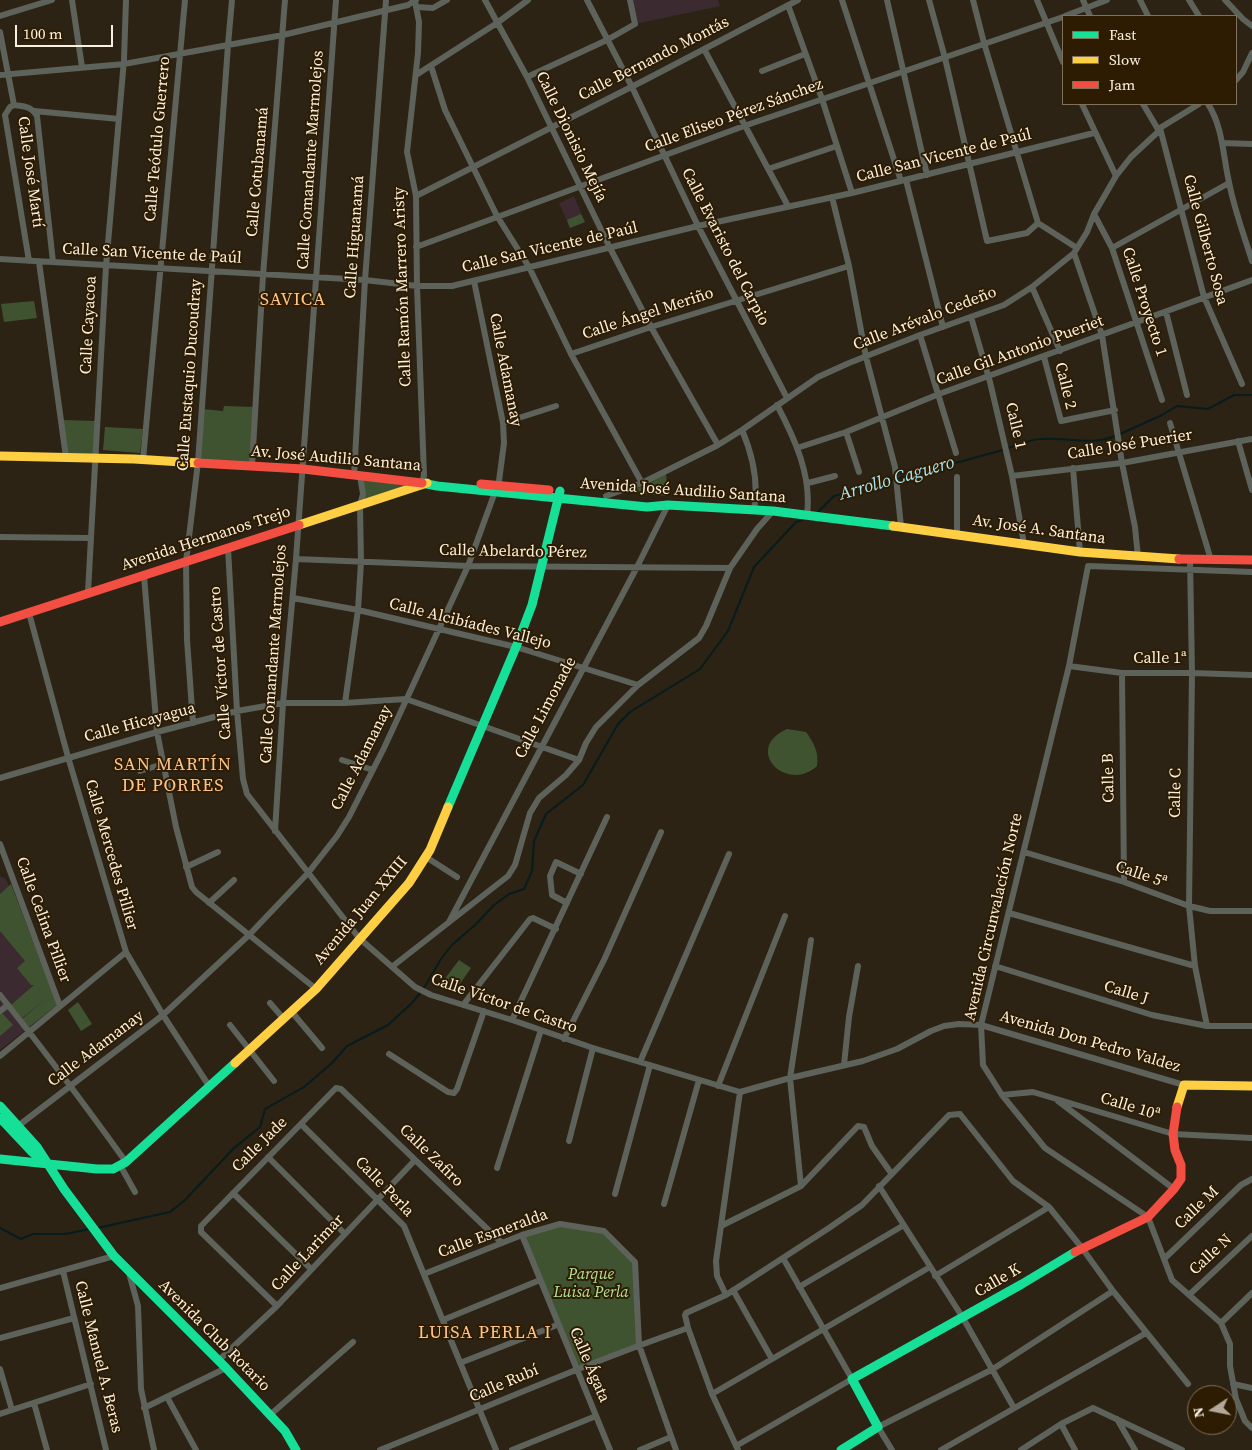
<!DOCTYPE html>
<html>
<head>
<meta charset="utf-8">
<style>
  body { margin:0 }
  #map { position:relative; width:1252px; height:1450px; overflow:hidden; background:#2c2314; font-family:"Source Serif 4",serif }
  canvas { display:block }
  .legend { position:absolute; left:1062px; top:15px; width:175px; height:90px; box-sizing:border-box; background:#2d1c01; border:1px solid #7f715a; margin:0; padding:6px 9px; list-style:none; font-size:15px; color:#fbf0e0 }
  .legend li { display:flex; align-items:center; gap:10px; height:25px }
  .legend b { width:25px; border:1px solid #7f715a }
  .north { position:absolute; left:1187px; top:1385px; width:50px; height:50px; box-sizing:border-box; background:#2d1c01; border:1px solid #7f715a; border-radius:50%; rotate:259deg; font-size:14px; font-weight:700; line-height:20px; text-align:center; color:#fbf0e0 }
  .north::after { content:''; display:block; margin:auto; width:18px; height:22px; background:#b3a899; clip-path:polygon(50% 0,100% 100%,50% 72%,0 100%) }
  .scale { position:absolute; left:15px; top:25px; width:98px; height:22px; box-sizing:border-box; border:2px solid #fbf0e0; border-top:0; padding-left:6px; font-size:15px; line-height:18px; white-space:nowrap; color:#fbf0e0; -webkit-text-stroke:4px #2d1c01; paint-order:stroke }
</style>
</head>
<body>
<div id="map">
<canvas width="1252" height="1450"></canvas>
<ul class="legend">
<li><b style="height:6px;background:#16e098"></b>Fast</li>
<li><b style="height:6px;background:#ffcf43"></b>Slow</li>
<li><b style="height:6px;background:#f24e42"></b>Jam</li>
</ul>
<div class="north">N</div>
<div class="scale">100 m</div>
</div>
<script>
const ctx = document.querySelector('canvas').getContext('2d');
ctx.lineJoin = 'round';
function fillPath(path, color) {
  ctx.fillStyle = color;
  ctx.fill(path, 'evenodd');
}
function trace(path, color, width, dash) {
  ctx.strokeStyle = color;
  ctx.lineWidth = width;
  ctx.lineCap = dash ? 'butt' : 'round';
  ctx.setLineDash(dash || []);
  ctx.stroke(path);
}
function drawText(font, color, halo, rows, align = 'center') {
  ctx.font = font + ' "Source Serif 4",serif';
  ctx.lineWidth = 4;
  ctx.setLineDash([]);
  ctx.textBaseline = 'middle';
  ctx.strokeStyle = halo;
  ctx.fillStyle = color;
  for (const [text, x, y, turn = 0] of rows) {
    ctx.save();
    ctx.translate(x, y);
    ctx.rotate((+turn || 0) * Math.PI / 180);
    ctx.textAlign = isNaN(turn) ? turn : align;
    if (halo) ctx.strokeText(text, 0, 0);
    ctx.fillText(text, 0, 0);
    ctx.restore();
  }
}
fillPath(new Path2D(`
  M 630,0 L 718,0 L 720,6 L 635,24 Z
  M 574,196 L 585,222 L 570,228 L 559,203 Z
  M 0,875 L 1,877 L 5,878 L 9,886 L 11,884 L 57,1005 L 0,1050 Z`), '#3b2a2f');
fillPath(new Path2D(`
  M 581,214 L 585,222 L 570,228 L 567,220 Z
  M 34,301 L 37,318 L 4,322 L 1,304 Z
  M 224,406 L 255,407 L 252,466 L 198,462 L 202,409 L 223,411 Z
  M 61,420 L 97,421 L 94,459 L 66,457 Z
  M 105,427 L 143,429 L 140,453 L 103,450 Z
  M 666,474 L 668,496 L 626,492 L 644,486 Z
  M 360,476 L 422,483 L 360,505 Z
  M 787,729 L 806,732 C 814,743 819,752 817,766 C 787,794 742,749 787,729 Z
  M 11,884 L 57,1005 L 29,1027 L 22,1019 L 47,998 L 22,1018 L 11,1005 L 34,985 L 31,985 L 17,968 L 25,961 L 0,931 L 0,894 Z
  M 459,960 L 471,968 L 454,992 L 441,984 Z
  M 78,1002 L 92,1024 L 81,1031 L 68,1010 Z
  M 1,1012 L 13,1025 L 0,1036 L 0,1013 Z
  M 560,1224 L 604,1231 L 635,1262 L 639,1345 L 577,1368 L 522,1235 Z`), '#405331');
trace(new Path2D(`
  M 1120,434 L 1162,415 L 1177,406 L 1208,409 L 1234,395 L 1252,395
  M 1008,448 C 1018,445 1031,439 1041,439 C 1066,437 1092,446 1115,436
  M 818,512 L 834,496 L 1003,450
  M 424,988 L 441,959 L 452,945 L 476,924 L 494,905 L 509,894 L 524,889 L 532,871 L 534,841 L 546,814 L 583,785 L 618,724 L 630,712 L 700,669 L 728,631 L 754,567 L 796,522 L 803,520
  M 0,1228 L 21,1239 L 33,1234 L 65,1234 L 90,1229
  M 97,1228 L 170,1212 L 184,1201 L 234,1148 L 260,1127 L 265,1109 L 304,1087 L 332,1063 L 347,1046 L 388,1025 L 412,1003 L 421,992`), '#071c1f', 2);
trace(new Path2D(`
  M 72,0 L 82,67
  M 485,0 L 527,77 L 610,248 L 651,327 L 718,445
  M 587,0 L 632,87 L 698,226 L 787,398
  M 842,0 L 901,181
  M 887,0 L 927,175
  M 929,0 L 945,58 L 987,241 L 1027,233 L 1038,223
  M 973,0 L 984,43 L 1038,223 L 1077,248
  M 1037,0 L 1063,62
  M 1083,0 L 1090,16
  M 1140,0 L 1148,16
  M 1189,0 L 1199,16
  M 1225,0 L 1243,19 L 1252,26
  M 415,1 L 419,22 L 418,53 L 407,152 L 416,196 L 417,286 L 424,475 L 422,483
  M 788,5 L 822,99 L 852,193
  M 416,7 L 433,8 L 447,0
  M 0,16 L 52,0
  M 1065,16 L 1107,0
  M 0,32 L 14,105 L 10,107 L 5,115 L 29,261
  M 704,49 L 788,206
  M 431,66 L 445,110 L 497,216 L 529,267 L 571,354 L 642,483
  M 762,71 L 805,54
  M 0,75 L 124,64 L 283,35 L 408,5 L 416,0
  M 416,75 L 497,23 L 528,0
  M 527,77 L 607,40 L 635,24 L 630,0
  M 1236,80 L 1243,72 L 1252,53
  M 1082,104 L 1116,176
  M 1143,104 L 1159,131
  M 1208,104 C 1223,127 1223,156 1229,182 C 1234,209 1244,235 1252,261
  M 14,105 C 24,106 31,106 37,116 L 53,262
  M 34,111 L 119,119
  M 1160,128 L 1204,297 L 1242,384
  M 1222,143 L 1252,144
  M 768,169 L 837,146
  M 906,180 L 943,327
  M 416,196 L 645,80 L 798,0
  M 832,197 L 849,266 L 866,357 L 895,467 L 901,527
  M 1094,214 L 1112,248 L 1162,400
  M 416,247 L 744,126 L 1063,17
  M 1112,248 L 1229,183
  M 1074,253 L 1102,335 L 1122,463 L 1135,527 L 1138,557
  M 0,259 L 365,280 L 417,286 L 452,286 L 698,226 L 852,193 L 1094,133
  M 39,262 L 66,457
  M 1032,287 L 1060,351
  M 1166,312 L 1187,395
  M 971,317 L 990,382 L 1012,476 L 1024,544
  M 920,335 L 956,453
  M 571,354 L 651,327 L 849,266
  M 1044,357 L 1061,421 L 1115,410
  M 777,405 C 795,439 812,476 807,515
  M 503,423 L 556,406
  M 1170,423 L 1211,560
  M 742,430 C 753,456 759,482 754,510
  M 846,432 L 859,472
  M 1238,441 L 1252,490
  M 797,448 L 846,432 L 939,394 L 1252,280
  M 143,460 L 185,0
  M 252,466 L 263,275 L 285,0
  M 1073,468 L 1080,552
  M 354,476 L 365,280 L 386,0
  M 1012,476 L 1122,463 L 1252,439
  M 957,477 L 957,534
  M 808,483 L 835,476
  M 606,496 L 642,483 L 718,445 L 742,430 L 818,377 L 849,363 L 920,335 L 1004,305 L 1032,287 L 1074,253 L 1087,232 L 1094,214 L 1116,176 L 1131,157 L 1159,131 L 1160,128 L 1199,104
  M 0,537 L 90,538
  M 228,548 L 237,711 L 243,779 L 247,794 L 359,938 L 415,987 L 431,995 L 512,1020 L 593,1048 L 740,1092 L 790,1078 L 863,1061 L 897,1049 L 931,1031 L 944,1026 L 959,1024 L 981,1025 L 1184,1085
  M 296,559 L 468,566 L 730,568
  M 1190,559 L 1192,673 L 1189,906 L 1195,966 L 1207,1026
  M 1252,572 L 1088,566 L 1069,666 L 981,1025 L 983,1065 L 1002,1095 L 1045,1148 L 1148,1217 L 1172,1280 L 1221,1323 L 1230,1344 L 1230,1366 L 1236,1399 L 1245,1421 L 1252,1428
  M 144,576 L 157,732 L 176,827 L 192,887 L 196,892 L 316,989
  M 88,592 L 106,266 L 124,60 L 126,0
  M 293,598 L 358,610 L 516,647 L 638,685
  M 29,613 L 68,757 L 126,952 L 163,1015 L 209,1086
  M 1069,666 L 1122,673 L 1192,673 L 1252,675
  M 1122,673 L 1124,882
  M 345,703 L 358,610 L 361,562 L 360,505 L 363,494 L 360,476
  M 193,723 L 187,640 L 186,562 L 198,462 L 228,45 L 232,0
  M 342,760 L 373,770
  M 140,771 L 163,764
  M 0,778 L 157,732 L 237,711 L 283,703 L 345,703 L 406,699 L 579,760
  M 275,831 L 283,703 L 296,559 L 336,0
  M 0,844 L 60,1006
  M 1024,852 L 1124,882 L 1189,906 L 1210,911 L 1252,911
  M 426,857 L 457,877
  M 186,867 L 218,852
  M 209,903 L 234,880
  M 567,903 L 552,895 L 550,876 L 556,862 L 581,874
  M 1009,913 L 1195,966
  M 449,922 L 637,567 L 668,505
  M 393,966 L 508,876 L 515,865 L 530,813 L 539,798 L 566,775 L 579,760 L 586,743 L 596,727 L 638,685 L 699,638 L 706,626 L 730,568 L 757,529 L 773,511
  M 995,966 L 1152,1015 L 1207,1026 L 1252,1026
  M 0,995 C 44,1050 85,1105 126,1162
  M 270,1003 L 283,1018
  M 463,1005 L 530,919 L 533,918 L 556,929
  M 0,1011 L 8,1005
  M 291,1011 L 322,1048
  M 512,1020 L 607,817
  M 230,1025 L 274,1081
  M 564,1039 L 604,960 L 661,832
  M 389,1054 L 448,1092 L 454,1093 L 457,1089 L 484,1011
  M 0,1056 L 126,952
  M 640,1062 L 729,854
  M 844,1065 L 849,1017 L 858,966
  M 718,1086 L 785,916
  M 1002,1095 L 1033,1092 L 1173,1134 L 1252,1138
  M 1058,1101 L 1174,1189
  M 301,1124 L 404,1226 L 496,1450
  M 18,1126 L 163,1015 L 249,935 L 308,873 L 337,836 L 349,817 L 384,748 L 468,566 L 499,481 L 504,443 L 503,423 L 474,281
  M 569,1141 L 593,1048
  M 268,1157 L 345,1234
  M 120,1165 L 135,1192
  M 497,1168 L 541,1030
  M 801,1186 L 790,1078 L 811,940
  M 879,1186 L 963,1318 L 1014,1408
  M 233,1193 L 311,1269
  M 615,1194 L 650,1065
  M 664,1204 L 699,1080
  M 721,1226 L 801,1186 L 858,1126 L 864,1127 L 872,1146 L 891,1173
  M 522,1235 L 610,1450
  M 1164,1259 L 1241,1185 L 1252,1179
  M 63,1271 L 106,1450
  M 129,1273 L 138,1306 L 141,1389 L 154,1450
  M 424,1274 L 522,1235 L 560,1224 L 604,1231 L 635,1262 L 639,1345 L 676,1450
  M 935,1276 L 1049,1207
  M 799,1287 L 904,1225
  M 0,1288 L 114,1256
  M 733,1290 L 772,1359
  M 1113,1291 L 1188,1384
  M 726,1295 L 717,1276 L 716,1261 L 740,1092
  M 1189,1295 L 1252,1236
  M 277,1306 L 201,1232 L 201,1226 L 336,1088 L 341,1089 L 502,1243
  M 443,1320 L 540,1280
  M 1221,1323 L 1252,1293
  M 688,1328 L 712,1394 L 738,1450
  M 0,1338 L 74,1318
  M 218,1361 L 277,1306 L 415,1160
  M 460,1363 L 557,1325
  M 0,1369 L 12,1410
  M 1233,1384 L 1252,1388
  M 712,1394 L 930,1267
  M 167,1397 L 196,1450
  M 34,1403 L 47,1450
  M 144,1408 L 226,1368
  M 0,1414 L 91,1384
  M 270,1415 L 353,1342
  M 1117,1419 L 1135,1450
  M 1061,1424 L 1075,1450
  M 736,1446 L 852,1379 L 783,1258
  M 380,1450 C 483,1409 584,1364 688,1328 L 685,1315 L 686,1313 L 726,1295 L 829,1228 L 862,1205 L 949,1115 L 960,1114 L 1013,1181 L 1049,1207 L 1082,1248 L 1113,1291 L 993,1369 L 878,1427 L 892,1450
  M 512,1450 L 596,1416
  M 640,1450 L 671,1437
  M 941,1450 L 1146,1333
  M 1021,1450 L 1061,1424 L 1093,1408 L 1182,1450`), '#5d625b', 6);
trace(new Path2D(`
  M 422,483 L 437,486 L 647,507 L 668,505 L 773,511 L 893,526
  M 448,807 L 516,647 L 532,605 L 560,491
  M 0,1106 L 37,1147 L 64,1189 L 114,1256 L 226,1368 L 285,1431 L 296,1450
  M 0,1118 L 31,1151 L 44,1162
  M 0,1159 L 97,1169 L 113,1169 L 126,1162 L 235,1063
  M 841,1450 L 878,1427 L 852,1379 L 1022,1284 L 1075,1252`), '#16e098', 9);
trace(new Path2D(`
  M 0,456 L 134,459 L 198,463
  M 299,525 L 427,483
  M 893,526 L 1080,552 L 1179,559
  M 235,1063 L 316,989 L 409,883 L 430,850 L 448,807
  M 1177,1107 L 1184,1085 L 1252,1086`), '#ffcf43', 9);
trace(new Path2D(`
  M 198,463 L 303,469 L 422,483
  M 481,484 L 549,490
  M 1179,559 L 1252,560
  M 0,622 L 299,525
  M 1075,1252 L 1148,1217 L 1174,1189 L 1181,1179 L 1181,1165 L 1175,1150 L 1173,1134 L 1177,1107`), '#f24e42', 9);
drawText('16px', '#fbf0e0', '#2d1c01', [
  ["Calle Bernando Montás",654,59,-27],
  ["Calle Eliseo Pérez Sánchez",734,116,-20],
  ["Calle Dionisio Mejía",571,137,64],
  ["Calle Teódulo Guerrero",158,139,-85],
  ["Calle San Vicente de Paúl",944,156,-14],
  ["Calle Comandante Marmolejos",311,160,-86],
  ["Calle José Martí",30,172,82],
  ["Calle Cotubanamá",258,172,-85],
  ["Calle Higuanamá",355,237,-86],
  ["Calle Gilberto Sosa",1205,240,75],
  ["Calle Evaristo del Carpio",725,247,63],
  ["Calle San Vicente de Paúl",550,248,-13],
  ["Calle San Vicente de Paúl",152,254,3],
  ["Calle Ramón Marrero Aristy",403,287,-92],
  ["Calle Proyecto 1",1144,302,72],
  ["Calle Ángel Meriño",648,314,-18],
  ["Calle Arévalo Cedeño",925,319,-21],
  ["Calle Cayacoa",89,325,-87],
  ["Calle Gil Antonio Pueriet",1020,351,-20],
  ["Calle Adamanay",505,370,79],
  ["Calle Eustaquio Ducoudray",190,375,-86],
  ["Calle 2",1065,386,76],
  ["Calle 1",1015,426,77],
  ["Calle José Puerier",1130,445,-9],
  ["Av. José Audilio Santana",336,459,5],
  ["Avenida José Audilio Santana",683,491,4],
  ["Av. José A. Santana",1039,530,8],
  ["Avenida Hermanos Trejo",206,539,-18],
  ["Calle Abelardo Pérez",513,552,1],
  ["Calle Alcibíades Vallejo",470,624,14],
  ["Calle Comandante Marmolejos",274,654,-86],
  ["Calle 1ª",1160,659],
  ["Calle Víctor de Castro",221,663,-94],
  ["Calle Limonade",546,708,-62],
  ["Calle Hicayagua",140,723,-15],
  ["Calle Adamanay",362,758,-63],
  ["Calle B",1109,778,-91],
  ["Calle C",1176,793,-89],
  ["Calle Mercedes Pillier",111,855,74],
  ["Calle 5ª",1141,875,19],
  ["Avenida Juan XXIII",361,911,-50],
  ["Avenida Circunvalación Norte",994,917,-77],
  ["Calle Celina Pillier",43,920,70],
  ["Calle J",1126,993,17],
  ["Calle Víctor de Castro",504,1004,19],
  ["Avenida Don Pedro Valdez",1090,1042,16],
  ["Calle Adamanay",96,1049,-37],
  ["Calle 10ª",1130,1107,17],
  ["Calle Jade",260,1145,-45],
  ["Calle Zafiro",431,1156,44],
  ["Calle Perla",384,1187,46],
  ["Calle M",1197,1208,-44],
  ["Calle Esmeralda",493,1234,-20],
  ["Calle Larimar",308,1253,-47],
  ["Calle N",1211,1255,-43],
  ["Calle K",998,1281,-30],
  ["Avenida Club Rotario",214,1336,45],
  ["Calle Manuel A. Beras",98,1357,76],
  ["Calle Ágata",589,1365,67],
  ["Calle Rubí",504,1384,-23]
]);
drawText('italic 16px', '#b1e196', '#2d1c01', [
  ["Parque",591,1275],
  ["Luisa Perla",591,1293]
]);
ctx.letterSpacing = '1px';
drawText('18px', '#fec58a', '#2d1c01', [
  ["SAVICA",293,300],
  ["SAN MARTÍN",173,765],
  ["DE PORRES",173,786],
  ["LUISA PERLA I",485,1333]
]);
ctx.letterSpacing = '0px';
drawText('italic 18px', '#a8e6f6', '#2d1c01', [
  ["Arrollo Caguero",897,479,-16]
]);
</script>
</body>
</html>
